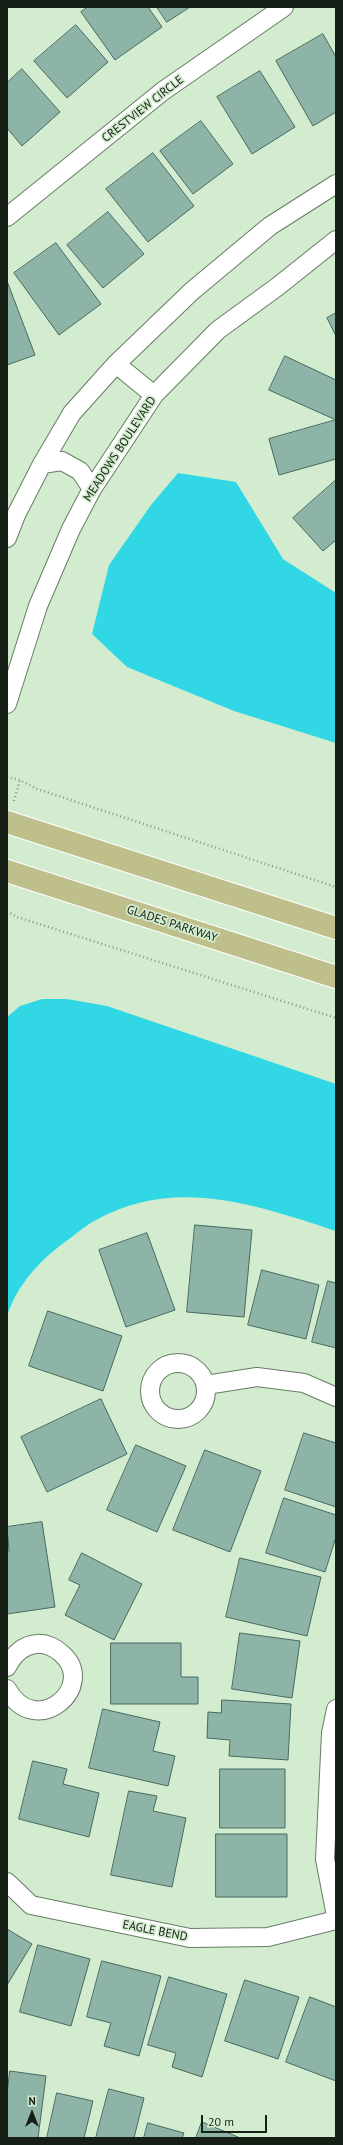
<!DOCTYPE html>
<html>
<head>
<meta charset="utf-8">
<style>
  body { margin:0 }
  #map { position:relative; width:343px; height:2145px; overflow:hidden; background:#d3eccf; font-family:"PT Sans",sans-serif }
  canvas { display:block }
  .frame { position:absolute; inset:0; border:8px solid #161f15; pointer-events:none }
  .north { position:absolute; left:12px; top:2093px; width:40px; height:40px; -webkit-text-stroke:3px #d3eccf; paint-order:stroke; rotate:0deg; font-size:11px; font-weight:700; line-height:16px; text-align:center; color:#161f15 }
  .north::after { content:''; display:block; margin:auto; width:14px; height:18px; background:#161f15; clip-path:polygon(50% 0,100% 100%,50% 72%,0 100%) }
  .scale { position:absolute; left:201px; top:2115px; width:66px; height:18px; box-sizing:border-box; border:2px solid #161f15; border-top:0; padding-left:5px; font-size:12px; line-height:14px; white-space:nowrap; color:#161f15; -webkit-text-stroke:3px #d3eccf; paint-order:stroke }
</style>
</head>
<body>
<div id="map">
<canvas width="343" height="2145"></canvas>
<div class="frame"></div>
<div class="north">N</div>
<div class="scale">20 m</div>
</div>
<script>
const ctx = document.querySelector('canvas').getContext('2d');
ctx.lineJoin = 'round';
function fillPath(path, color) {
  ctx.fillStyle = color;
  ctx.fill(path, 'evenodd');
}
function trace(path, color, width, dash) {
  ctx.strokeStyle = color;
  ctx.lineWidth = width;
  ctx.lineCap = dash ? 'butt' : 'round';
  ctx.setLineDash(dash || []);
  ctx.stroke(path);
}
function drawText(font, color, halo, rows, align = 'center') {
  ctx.font = font + ' "PT Sans",sans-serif';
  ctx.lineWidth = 3.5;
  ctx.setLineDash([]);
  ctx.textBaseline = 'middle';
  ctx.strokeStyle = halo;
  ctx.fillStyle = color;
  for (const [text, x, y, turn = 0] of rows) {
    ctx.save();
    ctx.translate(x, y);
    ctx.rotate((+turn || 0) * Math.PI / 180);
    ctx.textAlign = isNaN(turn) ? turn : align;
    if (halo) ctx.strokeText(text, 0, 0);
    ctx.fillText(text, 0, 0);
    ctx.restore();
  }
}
fillPath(new Path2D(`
  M 178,473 L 236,482 L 283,559 L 336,593 L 336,743 L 234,711 L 127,667 L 92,634 L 109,565 L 151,505 Z
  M 42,999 L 67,999 L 107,1006 L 336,1084 L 336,1231 C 256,1205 176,1176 96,1220 C 86,1225 77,1233 69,1239 C 41,1259 18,1283 7,1316 L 7,1017 L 20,1006 Z`), '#31d7e4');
const building = new Path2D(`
  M 88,7 L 148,7 L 162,27 L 115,60 L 81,12 Z
  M 157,7 L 190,7 L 167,22 Z
  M 76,25 L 108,62 L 67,98 L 34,61 Z
  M 323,34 L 336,57 L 336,112 L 313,126 L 276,61 Z
  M 22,69 L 60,112 L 22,146 L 7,128 L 7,83 Z
  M 260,71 L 295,127 L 252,154 L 217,97 Z
  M 201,121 L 233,164 L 193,194 L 160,151 Z
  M 153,153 L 194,206 L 148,242 L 106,189 Z
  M 108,212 L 144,254 L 103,288 L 67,245 Z
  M 56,243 L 101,304 L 59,335 L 14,273 Z
  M 7,281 L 35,355 L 7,365 Z
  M 336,313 L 336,336 L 327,318 Z
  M 285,356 L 336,380 L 336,420 L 269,390 Z
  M 336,420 L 336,459 L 279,475 L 269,439 Z
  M 336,480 L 336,540 L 323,551 L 293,518 Z
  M 195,1225 L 252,1230 L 244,1317 L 187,1312 Z
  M 147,1233 L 175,1310 L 126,1327 L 99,1250 Z
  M 262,1270 L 319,1285 L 306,1339 L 248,1325 Z
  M 328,1281 L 336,1283 L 336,1348 L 312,1342 Z
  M 48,1311 L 122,1336 L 103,1391 L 29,1366 Z
  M 101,1399 L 127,1454 L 47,1492 L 21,1437 Z
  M 304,1433 L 336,1443 L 336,1507 L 285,1490 Z
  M 136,1445 L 186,1466 L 157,1532 L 107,1510 Z
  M 205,1450 L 261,1471 L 230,1552 L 173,1530 Z
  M 284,1498 L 336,1515 L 336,1537 L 325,1572 L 266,1553 Z
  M 42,1522 L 55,1607 L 7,1614 L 7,1551 L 9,1551 L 7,1527 Z
  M 82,1553 L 142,1584 L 114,1640 L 65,1615 L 80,1585 L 69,1580 Z
  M 240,1558 L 321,1577 L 307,1636 L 226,1617 Z
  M 240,1633 L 300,1641 L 292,1698 L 232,1689 Z
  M 111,1643 L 181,1643 L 181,1677 L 198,1677 L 198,1704 L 111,1704 Z
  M 222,1700 L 291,1704 L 288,1760 L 229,1756 L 230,1740 L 207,1738 L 208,1712 L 221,1713 Z
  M 103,1709 L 160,1722 L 153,1751 L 175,1756 L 168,1786 L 89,1768 Z
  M 33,1761 L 67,1769 L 63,1784 L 99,1793 L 89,1837 L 19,1819 Z
  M 220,1769 L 285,1769 L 285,1828 L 220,1828 Z
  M 129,1791 L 157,1796 L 153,1811 L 186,1818 L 172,1887 L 111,1875 Z
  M 216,1834 L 287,1834 L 287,1897 L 216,1897 Z
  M 7,1929 L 32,1944 L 7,1985 Z
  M 38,1945 L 90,1959 L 71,2026 L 20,2012 Z
  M 102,1961 L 161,1976 L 139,2056 L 104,2046 L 111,2023 L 87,2017 Z
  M 169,1977 L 227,1994 L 202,2077 L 172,2067 L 176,2053 L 148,2045 Z
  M 245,1980 L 299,1997 L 278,2059 L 225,2041 Z
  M 310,1997 L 336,2007 L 336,2081 L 286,2062 Z
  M 10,2071 L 46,2076 L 38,2138 L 7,2138 L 7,2095 Z
  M 109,2089 L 144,2098 L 134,2138 L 96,2138 Z
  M 57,2093 L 93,2101 L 84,2138 L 47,2138 Z
  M 202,2122 L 238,2137 L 238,2138 L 196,2138 Z
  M 148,2123 L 184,2133 L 182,2138 L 144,2138 Z`);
fillPath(building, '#8db4a7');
trace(building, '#466a5f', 1);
const minor = new Path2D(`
  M 7,217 L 163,91 L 284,7
  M 116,364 L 154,395
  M 42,464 L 62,461 L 80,471 L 92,489
  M 7,538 L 16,515 L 42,464 L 72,413 L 116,364 L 192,291 L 270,226 L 336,184
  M 7,704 L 38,606 L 71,529 L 92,489 L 154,395 L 218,330 L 277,287 L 336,240
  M150 1391a28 28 0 1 1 56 0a28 28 0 1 1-56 0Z
  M 206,1385 L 257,1377 L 304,1383 L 336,1397
  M 7,1667 C 13,1655 23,1645 37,1644 C 46,1643 56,1648 62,1654 C 98,1686 36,1741 7,1689
  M 336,1709 L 331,1733 L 325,1859 L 336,1916
  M 7,1882 L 31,1905 L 190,1938 L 268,1937 L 336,1920`);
const primary = new Path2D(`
  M 7,822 L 336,928
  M 7,871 L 336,977`);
trace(minor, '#677d64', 20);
trace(primary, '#fff', 24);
trace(new Path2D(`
  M 7,777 L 20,780 L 37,789 L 336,887
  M 14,801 L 20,780
  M 7,911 L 17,917 L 336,1018`), '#869883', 2.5, [1, 3]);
trace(minor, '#fff', 18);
trace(primary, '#bebf8b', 22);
drawText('12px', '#161f15', '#d3eccf', [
  ["CRESTVIEW CIRCLE",143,109,-38],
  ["MEADOWS BOULEVARD",120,449,-57],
  ["GLADES PARKWAY",172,924,18],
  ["EAGLE BEND",155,1931,11]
]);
</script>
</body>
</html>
